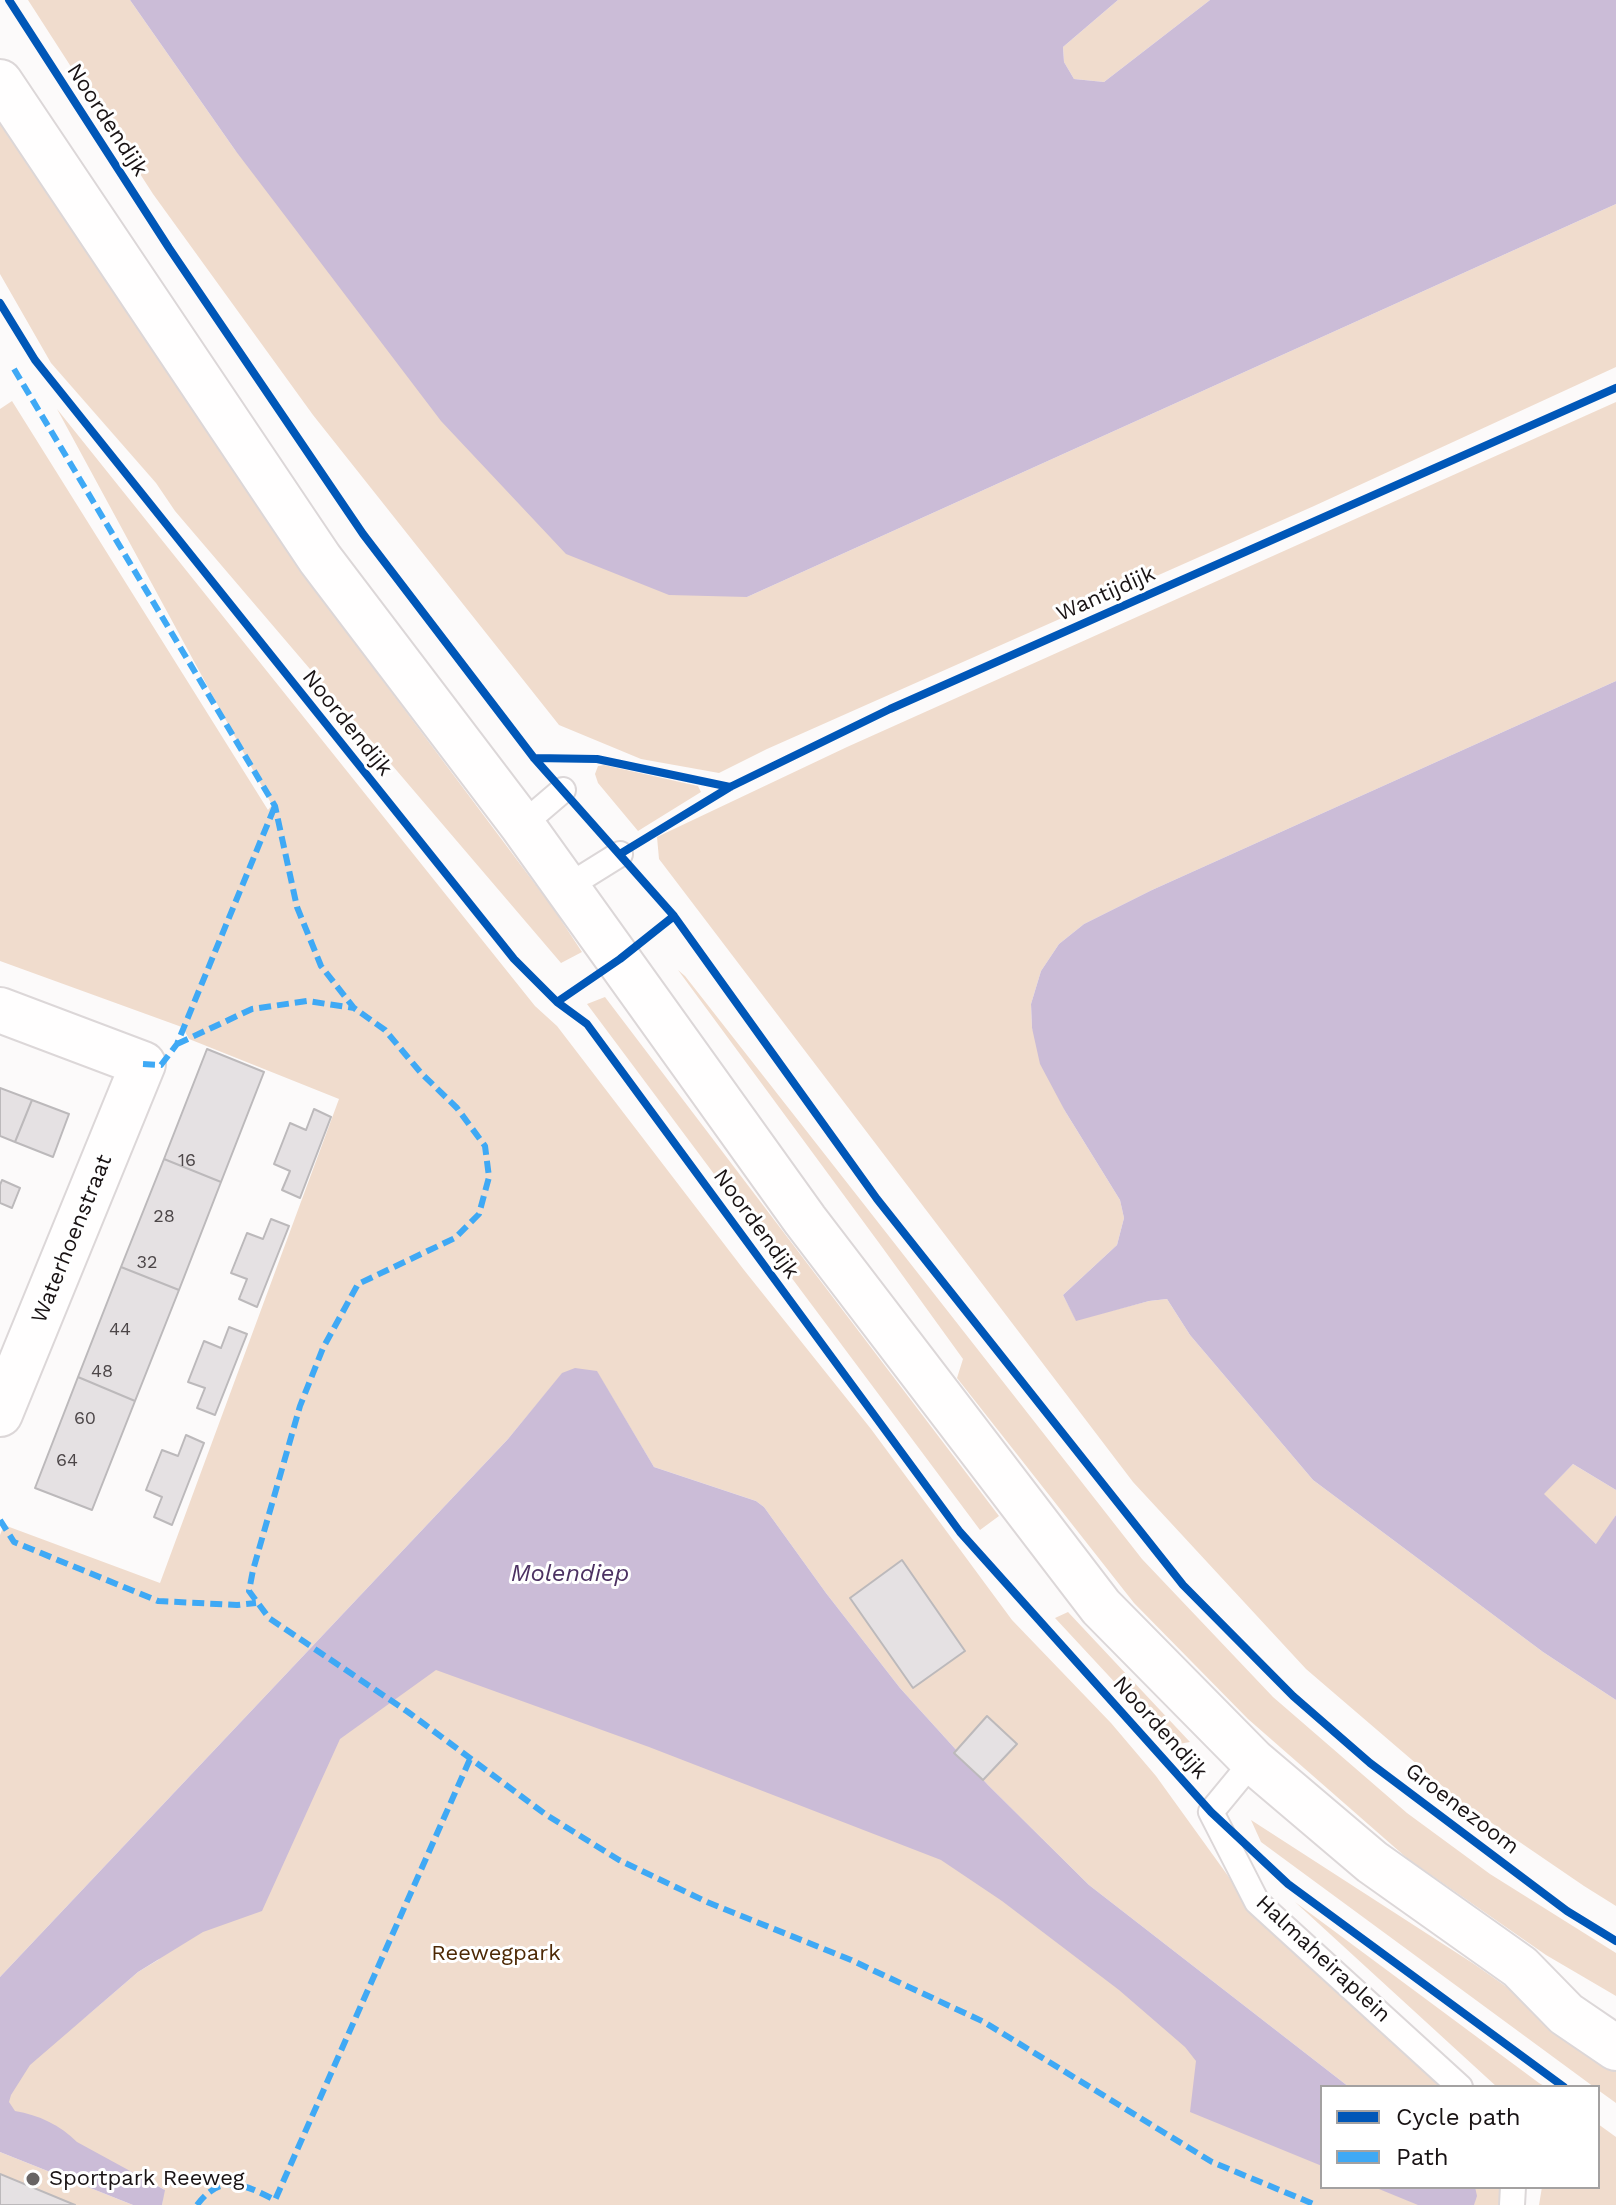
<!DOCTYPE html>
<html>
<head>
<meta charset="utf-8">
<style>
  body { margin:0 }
  #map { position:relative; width:1616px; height:2205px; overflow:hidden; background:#fcfafa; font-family:"Work Sans",sans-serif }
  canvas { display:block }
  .legend { position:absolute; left:1320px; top:2085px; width:280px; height:104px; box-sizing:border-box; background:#fff; border:2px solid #a3a1a1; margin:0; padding:10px 14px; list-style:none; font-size:24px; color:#191314 }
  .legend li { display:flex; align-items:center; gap:16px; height:40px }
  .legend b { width:40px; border:2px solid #a3a1a1 }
</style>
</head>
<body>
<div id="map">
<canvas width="1616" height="2205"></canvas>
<ul class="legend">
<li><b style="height:10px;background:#0057b8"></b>Cycle path</li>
<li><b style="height:10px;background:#3fa9f5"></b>Path</li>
</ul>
</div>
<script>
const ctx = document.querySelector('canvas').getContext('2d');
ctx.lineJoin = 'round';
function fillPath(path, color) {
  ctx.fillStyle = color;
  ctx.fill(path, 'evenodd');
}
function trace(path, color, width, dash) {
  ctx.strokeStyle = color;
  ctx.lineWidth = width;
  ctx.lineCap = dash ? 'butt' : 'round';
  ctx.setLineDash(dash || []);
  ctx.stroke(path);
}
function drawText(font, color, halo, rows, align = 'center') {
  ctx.font = font + ' "Work Sans",sans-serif';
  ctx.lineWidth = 6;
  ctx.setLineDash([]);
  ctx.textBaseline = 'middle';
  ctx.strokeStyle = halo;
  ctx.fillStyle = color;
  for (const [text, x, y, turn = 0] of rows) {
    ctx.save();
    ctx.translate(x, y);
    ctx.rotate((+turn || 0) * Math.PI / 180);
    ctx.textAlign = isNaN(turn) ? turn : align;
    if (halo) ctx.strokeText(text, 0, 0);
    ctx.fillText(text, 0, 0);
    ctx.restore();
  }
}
fillPath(new Path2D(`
  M 28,0 L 130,0 L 235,150 L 747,597 L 1616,204 L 1616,367 L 1314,506 L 767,749 L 719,773 L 641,759 L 559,725 L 313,415 L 153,194 Z
  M 1118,0 L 1210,0 L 1104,82 L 1074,79 L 1064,62 L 1063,47 Z
  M 0,117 L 256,503 L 351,638 L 553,908 L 582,952 L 561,963 L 175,511 L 156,483 L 51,363 L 0,274 Z
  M 12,401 L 268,810 L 272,805 L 57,409 L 535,1006 L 557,1026 L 744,1270 L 871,1429 L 1012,1620 L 1111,1723 L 1156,1776 L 1231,1880 L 1316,1967 L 1449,2087 L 1349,2087 L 1089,1885 L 988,1785 L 900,1688 L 826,1593 L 764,1507 L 756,1501 L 654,1467 L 597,1372 L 562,1374 L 508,1439 L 0,1977 L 0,1535 L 4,1525 L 160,1583 L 339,1099 L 189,1039 L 183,1028 L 179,1026 L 0,961 L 0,409 Z
  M 1616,402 L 1616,681 L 1152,890 L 1084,924 L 1059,944 L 1041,971 L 1031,1004 L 1032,1028 L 1065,1111 L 1120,1200 L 1124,1218 L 1117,1245 L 1063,1295 L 1076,1320 L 1149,1301 L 1167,1299 L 1190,1335 L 1313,1480 L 1543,1652 L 1616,1700 L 1616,1906 L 1584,1886 L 1461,1802 L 1306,1669 L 1133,1482 L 659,859 L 657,837 L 847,747 Z
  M 604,765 L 698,786 L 701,792 L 638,831 L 598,783 L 595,774 L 598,766 Z
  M 678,970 L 685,976 L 1142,1559 L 1273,1697 L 1407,1813 L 1490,1874 L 1616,1953 L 1616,1996 L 1546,1955 L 1408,1859 L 1248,1719 L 1134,1603 L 957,1378 L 963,1359 L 882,1247 Z
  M 605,997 L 999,1516 L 980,1530 L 587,1004 Z
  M 1573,1464 L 1616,1490 L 1616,1515 L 1597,1545 L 1543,1494 Z
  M 1068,1612 L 1190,1742 L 1173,1745 L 1055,1618 Z
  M 432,1661 L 981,1866 L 1322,2162 L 1322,2187 L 1390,2187 L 1438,2205 L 162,2205 L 164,2189 L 0,2111 L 0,2085 L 89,2014 L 138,1972 L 158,1960 L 326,1736 Z
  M 1251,1820 L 1474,1964 L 1616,2064 L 1616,2103 L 1598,2090 L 1598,2087 L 1594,2087 L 1261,1842 Z
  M 1295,1902 L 1539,2083 L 1546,2087 L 1497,2087 Z
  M 1598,2124 L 1616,2137 L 1616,2205 L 1539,2205 L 1542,2187 L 1598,2187 Z
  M 0,2152 L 133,2205 L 0,2205 Z
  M 1475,2187 L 1503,2187 L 1500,2205 L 1474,2205 Z`), '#f0dccd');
fillPath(new Path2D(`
  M 130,0 L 1118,0 L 1063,47 L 1064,62 L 1074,79 L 1104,82 L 1210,0 L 1616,0 L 1616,204 L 747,597 L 669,595 L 566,554 L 441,421 L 235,150 Z
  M 1616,681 L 1616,1490 L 1573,1464 L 1544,1494 L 1596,1544 L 1616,1515 L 1616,1700 L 1543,1652 L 1313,1480 L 1190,1335 L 1167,1299 L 1149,1301 L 1076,1321 L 1063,1295 L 1117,1245 L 1124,1218 L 1120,1200 L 1065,1111 L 1040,1064 L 1032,1028 L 1031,1004 L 1041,971 L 1059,944 L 1084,924 L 1152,890 Z
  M 575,1368 L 597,1371 L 654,1467 L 756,1501 L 764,1507 L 826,1593 L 900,1688 L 988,1785 L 1089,1885 L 1349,2087 L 1322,2087 L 1322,2166 L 1190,2112 L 1196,2061 L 1185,2047 L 1119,1990 L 1002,1901 L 941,1860 L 649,1747 L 436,1670 L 340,1739 L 262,1911 L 203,1932 L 138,1972 L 30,2065 L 11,2095 L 9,2102 L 15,2111 C 39,2115 60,2125 77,2142 L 165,2190 L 162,2205 L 133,2205 L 0,2152 L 0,1977 L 508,1439 L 562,1373 Z
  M 1374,2187 L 1475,2187 L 1477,2196 L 1474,2205 L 1418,2205 Z`), '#cbbcd7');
const building = new Path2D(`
  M 207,1049 L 264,1072 L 221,1182 L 164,1159 Z
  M 0,1088 L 32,1100 L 15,1142 L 0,1136 Z
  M 32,1100 L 69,1114 L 53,1157 L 15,1142 Z
  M 314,1109 L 331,1117 L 300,1198 L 282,1190 L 290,1171 L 274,1164 L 290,1123 L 306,1130 Z
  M 164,1159 L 221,1182 L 179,1290 L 121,1267 Z
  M 2,1180 L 20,1188 L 12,1208 L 0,1203 L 0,1185 Z
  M 271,1219 L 289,1226 L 257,1307 L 239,1299 L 247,1279 L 231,1273 L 247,1233 L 263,1239 Z
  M 121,1267 L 179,1290 L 135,1401 L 78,1377 Z
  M 229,1327 L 247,1334 L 215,1415 L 197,1408 L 205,1388 L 188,1382 L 204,1341 L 221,1348 Z
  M 78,1377 L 135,1401 L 92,1510 L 35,1488 Z
  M 186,1435 L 204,1443 L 172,1525 L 154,1517 L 162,1497 L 146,1490 L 162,1450 L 178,1456 Z
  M 902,1560 L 965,1651 L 913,1688 L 850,1598 Z
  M 987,1716 L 1017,1744 L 983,1780 L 954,1753 Z
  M 0,2174 L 75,2205 L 0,2205 Z`);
fillPath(building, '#e5e1e3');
trace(building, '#bcb9bb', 2);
const lane = new Path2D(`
  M 522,825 L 563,790
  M 567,887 L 620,854
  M 1253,1761 L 1211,1812 L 1257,1902 L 1460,2087
  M 1512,2205 L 1513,2187`);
const street = new Path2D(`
  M 0,1010 L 143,1064 L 0,1414`);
const secondary = new Path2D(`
  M 0,82 L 320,559 L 522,825 L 805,1220 L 1101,1607 L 1253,1761 L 1372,1862 L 1520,1967 L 1566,2014 L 1616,2048`);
trace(lane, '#dcd7d8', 28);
trace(street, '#dcd7d8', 48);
trace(secondary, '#dcd7d8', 48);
trace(lane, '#fffefe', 24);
trace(street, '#fffefe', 44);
trace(secondary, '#fffefe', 44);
trace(new Path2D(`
  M 14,369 L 275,806 L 297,907 L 321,966 L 354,1008 L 385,1030 L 421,1073 L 457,1108 L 485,1146 L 489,1177 L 479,1214 L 455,1238 L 358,1284 L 323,1348 L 300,1406 L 253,1570 L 249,1591 L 269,1618 L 408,1712 L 545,1814 L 619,1860 L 707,1902 L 851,1960 L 984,2022 L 1212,2162 L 1316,2205
  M 177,1044 L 252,1009 L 307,1001 L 354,1008
  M 143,1064 L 161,1065 L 177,1044 L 275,806
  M 0,1520 L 14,1542 L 158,1601 L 237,1605 L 256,1603
  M 197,2205 C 221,2173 244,2184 275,2200 L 470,1759`), '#3fa9f5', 6, [12, 6]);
trace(new Path2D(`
  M 9,0 L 169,248 L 363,534 L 534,758 L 674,916 L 877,1199 L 1183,1585 L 1293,1696 L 1370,1763 L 1567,1911 L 1616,1941
  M 0,303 L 35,360 L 514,959 L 557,1002 L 587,1024 L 960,1532 L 1211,1812 L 1288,1884 L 1564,2087
  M 534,758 L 597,759 L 730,787
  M 620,854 L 730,787 L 890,709 L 1616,388
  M 557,1002 L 620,959 L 674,916`), '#0057b8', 8);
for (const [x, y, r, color] of [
  [33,2179,8,"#686464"]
]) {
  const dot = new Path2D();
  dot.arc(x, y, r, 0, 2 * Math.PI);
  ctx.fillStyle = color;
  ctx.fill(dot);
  trace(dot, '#fff', 3);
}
drawText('18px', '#4c4648', null, [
  ["16",187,1161],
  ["28",164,1217],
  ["32",147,1263],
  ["44",120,1330],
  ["48",102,1372],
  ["60",85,1419],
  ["64",67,1461]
]);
drawText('22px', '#191314', '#fff', [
  ["Noordendijk",107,120,57],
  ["Wantijdijk",1106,594,-24],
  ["Noordendijk",347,723,51],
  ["Noordendijk",756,1224,54],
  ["Waterhoenstraat",72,1239,-68],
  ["Noordendijk",1160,1728,48],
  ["Groenezoom",1462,1809,37],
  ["Halmaheiraplein",1323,1959,43]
]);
drawText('22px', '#4d2905', '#fff', [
  ["Reewegpark",496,1954]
]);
drawText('22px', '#191314', '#fff', [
  ["Sportpark Reeweg",49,2179]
], 'left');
drawText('italic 24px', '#4c3162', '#fff', [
  ["Molendiep",570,1574]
]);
</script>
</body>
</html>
